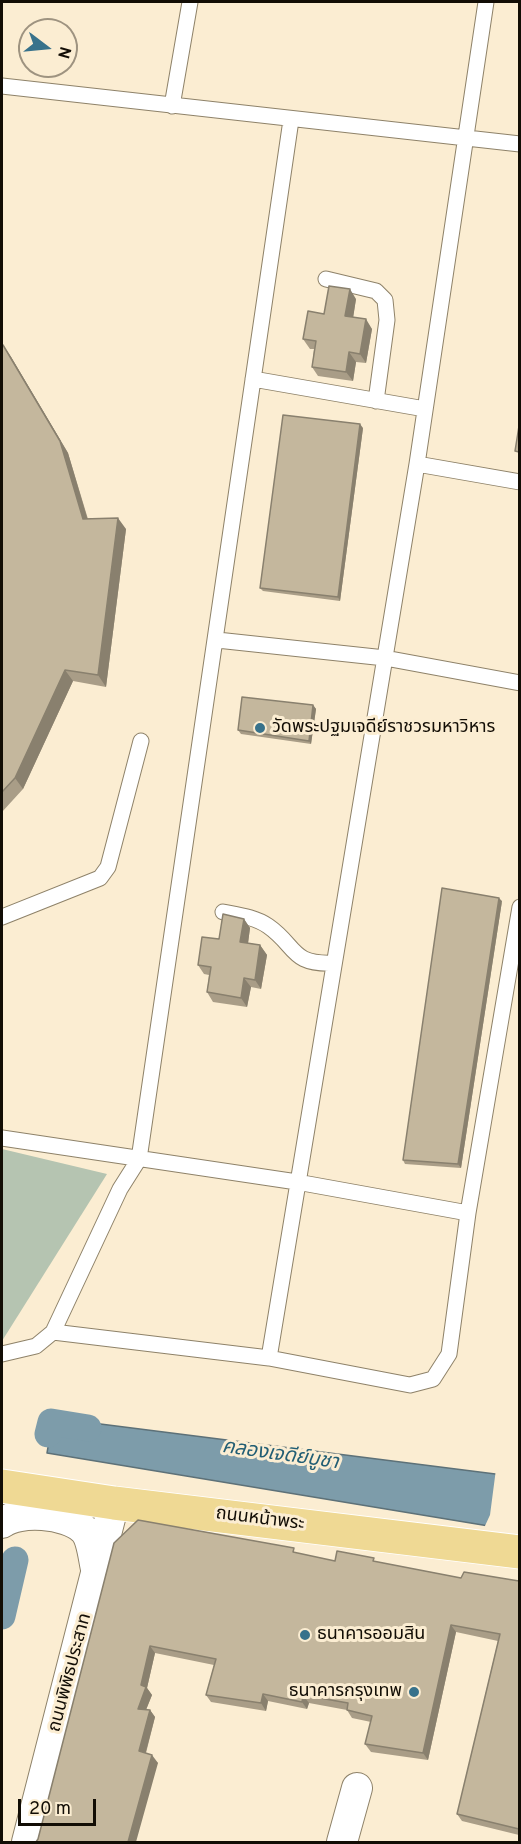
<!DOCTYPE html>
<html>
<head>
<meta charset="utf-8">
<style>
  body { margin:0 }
  #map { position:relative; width:521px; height:1844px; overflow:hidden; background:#fbedd2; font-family:Overpass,sans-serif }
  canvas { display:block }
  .frame { position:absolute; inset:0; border:3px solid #120d05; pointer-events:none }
  .north { position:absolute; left:18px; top:18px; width:60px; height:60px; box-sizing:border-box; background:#fbedd2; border:2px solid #9e9380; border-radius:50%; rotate:106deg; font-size:16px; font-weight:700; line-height:24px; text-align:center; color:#120d05 }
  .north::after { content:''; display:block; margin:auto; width:21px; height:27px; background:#38728b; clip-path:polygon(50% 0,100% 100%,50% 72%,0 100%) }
  .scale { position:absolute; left:18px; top:1799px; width:78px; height:27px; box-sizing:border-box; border:3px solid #120d05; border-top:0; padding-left:8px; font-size:18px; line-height:21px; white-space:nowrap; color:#120d05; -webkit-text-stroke:4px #fbedd2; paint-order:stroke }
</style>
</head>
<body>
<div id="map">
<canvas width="521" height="1844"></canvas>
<div class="frame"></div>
<div class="north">N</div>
<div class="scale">20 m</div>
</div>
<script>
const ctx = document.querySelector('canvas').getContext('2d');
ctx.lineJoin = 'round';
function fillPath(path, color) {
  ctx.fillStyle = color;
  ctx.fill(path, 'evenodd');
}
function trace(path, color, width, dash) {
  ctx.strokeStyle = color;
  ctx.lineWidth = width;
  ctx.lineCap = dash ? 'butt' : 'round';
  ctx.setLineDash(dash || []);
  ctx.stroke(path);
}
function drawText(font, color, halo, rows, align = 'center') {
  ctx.font = font + ' Overpass,"Noto Sans Thai",sans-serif';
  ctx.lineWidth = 6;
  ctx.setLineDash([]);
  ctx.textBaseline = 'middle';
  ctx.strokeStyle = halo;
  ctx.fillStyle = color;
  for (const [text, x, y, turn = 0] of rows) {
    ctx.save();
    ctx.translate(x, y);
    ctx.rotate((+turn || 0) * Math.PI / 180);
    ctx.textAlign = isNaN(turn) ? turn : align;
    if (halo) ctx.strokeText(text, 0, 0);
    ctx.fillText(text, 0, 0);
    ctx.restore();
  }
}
fillPath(new Path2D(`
  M 2,1149 L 107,1174 L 2,1341 Z`), '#b5c4b1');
const water = new Path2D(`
  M 53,1418 L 519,1477 L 519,1531 L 47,1453 Z`);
fillPath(water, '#7d9caa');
trace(water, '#5d7178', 1.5);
fillPath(new Path2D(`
  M 496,1469 L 520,1474 L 520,1534 L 484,1528 L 490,1515 Z`), '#fbedd2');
trace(new Path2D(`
  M 48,1434 L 51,1422 L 88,1428
  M 2,1616 L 15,1560`), '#7d9caa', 27);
const lane = new Path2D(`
  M 2,86 L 520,144
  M 172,106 L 190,2
  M 326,279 L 376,291 L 385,300 L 387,320 L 376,401
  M 253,379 L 425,409
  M 417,464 L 520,482
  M 217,640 L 385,658 L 520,683
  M 223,912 C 238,915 255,917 268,926 C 297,946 290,965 334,963
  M 2,917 L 100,878 L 108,867 L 141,741
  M 2,1138 L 297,1182 L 468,1213
  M 53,1332 L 120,1189 L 139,1159 L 291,120
  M 2,1354 L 36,1346 L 53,1332 L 269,1358 L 410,1385 L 433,1379 L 449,1354 L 468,1213 L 520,907
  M 269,1358 L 417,464 L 486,2`);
const street = new Path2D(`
  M 2,1523 C 19,1510 66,1513 83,1529 C 92,1537 93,1556 96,1569
  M 27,1842 L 114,1503
  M 342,1842 L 357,1788`);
const primary = new Path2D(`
  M 2,1486 L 114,1503 L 520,1552`);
trace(lane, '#8e8269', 17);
trace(street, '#8e8269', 32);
trace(primary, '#fff', 35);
trace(lane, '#fff', 15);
trace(street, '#fff', 30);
trace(primary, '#efd994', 33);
fillPath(new Path2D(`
  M 356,299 L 353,317 L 372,329 L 366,363 L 356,362 L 353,381 L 318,376 L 312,367 L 314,349 L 310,349 L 303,339 L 324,314 Z
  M 2,344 L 11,357 L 68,453 L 88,519 L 126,529 L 106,687 L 73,681 L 23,789 L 2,812 Z
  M 363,428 L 340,601 L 263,591 L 260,588 Z
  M 313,705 L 316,709 L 311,744 L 241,734 L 238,730 Z
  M 502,901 L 461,1168 L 405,1164 L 403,1160 Z
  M 244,919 L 250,928 L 248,943 L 260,945 L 267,955 L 261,989 L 251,987 L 247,1007 L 213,1002 L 207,992 L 209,975 L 204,974 L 198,965 L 219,939 Z
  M 114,1543 L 297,1553 L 335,1561 L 376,1562 L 461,1578 L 519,1581 L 519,1835 L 462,1821 L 457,1814 L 498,1641 L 456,1632 L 428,1760 L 371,1752 L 365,1744 L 371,1722 L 352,1718 L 347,1710 L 309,1703 L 307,1709 L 268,1701 L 266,1711 L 211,1702 L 206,1695 L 214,1665 L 155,1653 L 147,1688 L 152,1695 L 146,1710 L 150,1710 L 155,1717 L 146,1753 L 158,1763 L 38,1839 Z`), '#a99d87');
fillPath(new Path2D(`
  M 350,289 L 356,299 L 352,325 L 345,316 Z
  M 366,319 L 372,329 L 366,363 L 360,354 Z
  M 3,345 L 11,357 L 68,453 L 91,531 L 83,519 Z
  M 349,352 L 356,362 L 353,381 L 346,372 Z
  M 360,424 L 363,428 L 340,601 L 338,597 Z
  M 118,518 L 126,529 L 106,687 L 98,675 Z
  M 65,670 L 73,681 L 23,789 L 15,778 Z
  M 313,705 L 316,709 L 311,744 L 309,741 Z
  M 499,898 L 502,901 L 461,1168 L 458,1164 Z
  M 244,919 L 250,928 L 247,951 L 240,942 Z
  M 260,945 L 267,955 L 261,989 L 255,980 Z
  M 244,978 L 251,987 L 247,1007 L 241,998 Z
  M 451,1625 L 456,1632 L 428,1760 L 423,1753 Z
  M 150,1646 L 155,1653 L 147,1688 L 152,1695 L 143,1717 L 138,1709 L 141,1685 Z
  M 263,1694 L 268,1701 L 266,1711 L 261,1703 Z
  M 303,1695 L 309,1703 L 307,1709 L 302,1702 Z
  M 150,1710 L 155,1717 L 144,1759 L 139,1751 Z
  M 152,1755 L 158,1763 L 136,1842 L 128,1842 Z`), '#89806e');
const building = new Path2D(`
  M 329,286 L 350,289 L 345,316 L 366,319 L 360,354 L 349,352 L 346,372 L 312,367 L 316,341 L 303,339 L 308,311 L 324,314 Z
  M 2,344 L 3,345 L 60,441 L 83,519 L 118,518 L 98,675 L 65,670 L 15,778 L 2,792 Z
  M 283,415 L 360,424 L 338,597 L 260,588 Z
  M 519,426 L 519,452 L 515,451 Z
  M 242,697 L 313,705 L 309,741 L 238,730 Z
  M 442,888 L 499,898 L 458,1164 L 403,1160 Z
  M 223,914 L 244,919 L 240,942 L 260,945 L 255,980 L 244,978 L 241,998 L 207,992 L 211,967 L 198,965 L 202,937 L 219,939 Z
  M 138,1520 L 294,1548 L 293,1552 L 335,1561 L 337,1551 L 374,1558 L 373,1561 L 461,1578 L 464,1572 L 519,1581 L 519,1829 L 457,1814 L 500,1634 L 451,1625 L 423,1753 L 365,1744 L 372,1716 L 347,1710 L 348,1703 L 303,1695 L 302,1702 L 263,1694 L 261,1703 L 206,1695 L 216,1659 L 150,1646 L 141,1685 L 146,1687 L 138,1709 L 150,1710 L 139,1751 L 152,1755 L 128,1842 L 36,1842 L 38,1839 L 114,1543 Z`);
fillPath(building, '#c4b79d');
trace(building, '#89806e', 1.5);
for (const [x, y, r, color] of [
  [260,728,6,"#38728b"],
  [305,1635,6,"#38728b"],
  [414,1692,6,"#38728b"]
]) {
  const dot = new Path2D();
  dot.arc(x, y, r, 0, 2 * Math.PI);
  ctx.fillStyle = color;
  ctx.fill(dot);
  trace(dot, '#fbedd2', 2);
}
drawText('18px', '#120d05', '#fbedd2', [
  ["วัดพระปฐมเจดีย์ราชวรมหาวิหาร",272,728],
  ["ธนาคารออมสิน",317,1635],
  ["ธนาคารกรุงเทพ",402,1692,"right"]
], 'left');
drawText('18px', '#120d05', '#fbedd2', [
  ["ถนนหน้าพระ",260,1520,7],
  ["ถนนพิพิธประสาท",71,1673,-75]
]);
drawText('italic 20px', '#225e74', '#fbedd2', [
  ["คลองเจดีย์บูชา",280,1456,8]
]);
</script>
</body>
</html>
